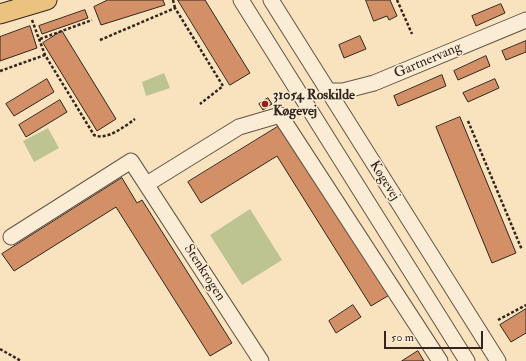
<!DOCTYPE html>
<html>
<head>
<meta charset="utf-8">
<style>
  body { margin:0 }
  #map { position:relative; width:526px; height:361px; overflow:hidden; background:#f9e3be; font-family:"IM FELL Double Pica",serif }
  canvas { display:block }
  .scale { position:absolute; left:384px; top:331px; width:99px; height:18px; box-sizing:border-box; border:2px solid #32251e; border-top:0; padding-left:5px; font-size:12px; line-height:14px; white-space:nowrap; color:#32251e; -webkit-text-stroke:3px #fbedd5; paint-order:stroke }
</style>
</head>
<body>
<div id="map">
<canvas width="526" height="361"></canvas>
<div class="scale">50 m</div>
</div>
<script>
const ctx = document.querySelector('canvas').getContext('2d');
ctx.lineJoin = 'round';
function fillPath(path, color) {
  ctx.fillStyle = color;
  ctx.fill(path, 'evenodd');
}
function trace(path, color, width, dash) {
  ctx.strokeStyle = color;
  ctx.lineWidth = width;
  ctx.lineCap = dash ? 'butt' : 'round';
  ctx.setLineDash(dash || []);
  ctx.stroke(path);
}
function drawText(font, color, halo, rows, align = 'center') {
  ctx.font = font + ' "IM FELL Double Pica",serif';
  ctx.lineWidth = 3;
  ctx.setLineDash([]);
  ctx.textBaseline = 'middle';
  ctx.strokeStyle = halo;
  ctx.fillStyle = color;
  for (const [text, x, y, turn = 0] of rows) {
    ctx.save();
    ctx.translate(x, y);
    ctx.rotate((+turn || 0) * Math.PI / 180);
    ctx.textAlign = isNaN(turn) ? turn : align;
    if (halo) ctx.strokeText(text, 0, 0);
    ctx.fillText(text, 0, 0);
    ctx.restore();
  }
}
fillPath(new Path2D(`
  M 164,73 L 170,88 L 146,96 L 142,82 Z
  M 48,128 L 59,148 L 34,162 L 23,141 Z
  M 250,209 L 282,260 L 242,285 L 210,235 Z`), '#bdc491');
const building = new Path2D(`
  M 108,0 L 163,0 L 165,5 L 101,25 L 94,7 Z
  M 178,0 L 205,0 L 250,73 L 230,85 Z
  M 366,0 L 390,0 L 397,16 L 389,20 L 387,16 L 374,21 Z
  M 501,4 L 505,13 L 476,26 L 472,16 Z
  M 85,10 L 88,18 L 42,34 L 39,26 Z
  M 30,26 L 37,48 L 0,61 L 0,37 Z
  M 62,31 L 116,119 L 97,131 L 43,43 Z
  M 360,36 L 366,49 L 344,58 L 339,45 Z
  M 526,41 L 526,52 L 506,60 L 502,51 Z
  M 486,56 L 490,66 L 458,80 L 454,71 Z
  M 442,75 L 446,86 L 398,106 L 394,96 Z
  M 47,79 L 54,92 L 14,116 L 6,104 Z
  M 495,79 L 499,88 L 468,102 L 463,93 Z
  M 268,98 L 272,104 L 263,110 L 259,104 Z
  M 60,100 L 67,112 L 26,137 L 19,125 Z
  M 460,117 L 516,253 L 492,263 L 436,127 Z
  M 279,126 L 391,294 L 371,306 L 277,156 L 201,203 L 188,182 Z
  M 122,178 L 137,203 L 142,200 L 232,343 L 210,356 L 116,207 L 14,271 L 2,254 Z
  M 353,305 L 361,317 L 336,333 L 329,321 Z
  M 526,309 L 526,333 L 511,342 L 500,325 Z
  M 418,351 L 424,361 L 402,361 Z`);
fillPath(building, '#d38f65');
trace(building, '#32251e', 1);
const minor = new Path2D(`
  M 241,0 L 467,361
  M 271,0 L 498,361
  M 327,91 L 343,91 L 374,83 L 526,20
  M 147,184 L 239,127 L 280,115 L 440,361
  M 11,237 L 131,161 L 261,361`);
const major = new Path2D(`
  M 0,14 L 47,0`);
trace(minor, '#645446', 17);
trace(major, '#32251e', 21);
trace(new Path2D(`
  M 173,0 L 175,8
  M 397,0 L 412,34
  M 32,20 L 45,55 L 94,135 C 107,141 125,126 135,119
  M 40,39 L 92,20
  M 100,40 L 175,8 L 223,86 L 200,104
  M 0,71 L 45,55
  M 468,121 L 522,250
  M 498,320 L 526,305
  M 0,349 L 21,361`), '#32251e', 2.5, [3, 2]);
trace(minor, '#fbedd5', 15);
trace(major, '#ecc27f', 19);
for (const [x, y, r, color] of [
  [265,104,4,"#8f2418"]
]) {
  const dot = new Path2D();
  dot.arc(x, y, r, 0, 2 * Math.PI);
  ctx.fillStyle = color;
  ctx.fill(dot);
  trace(dot, '#fbedd5', 1.5);
}
drawText('14px', '#32251e', '#fbedd5', [
  ["Gartnervang",428,61,-23],
  ["Køgevej",384,181,58],
  ["Stenkrogen",204,273,57]
]);
drawText('bold 14px', '#32251e', '#fbedd5', [
  ["31054 Roskilde",273,96],
  ["Køgevej",273,112]
], 'left');
</script>
</body>
</html>
